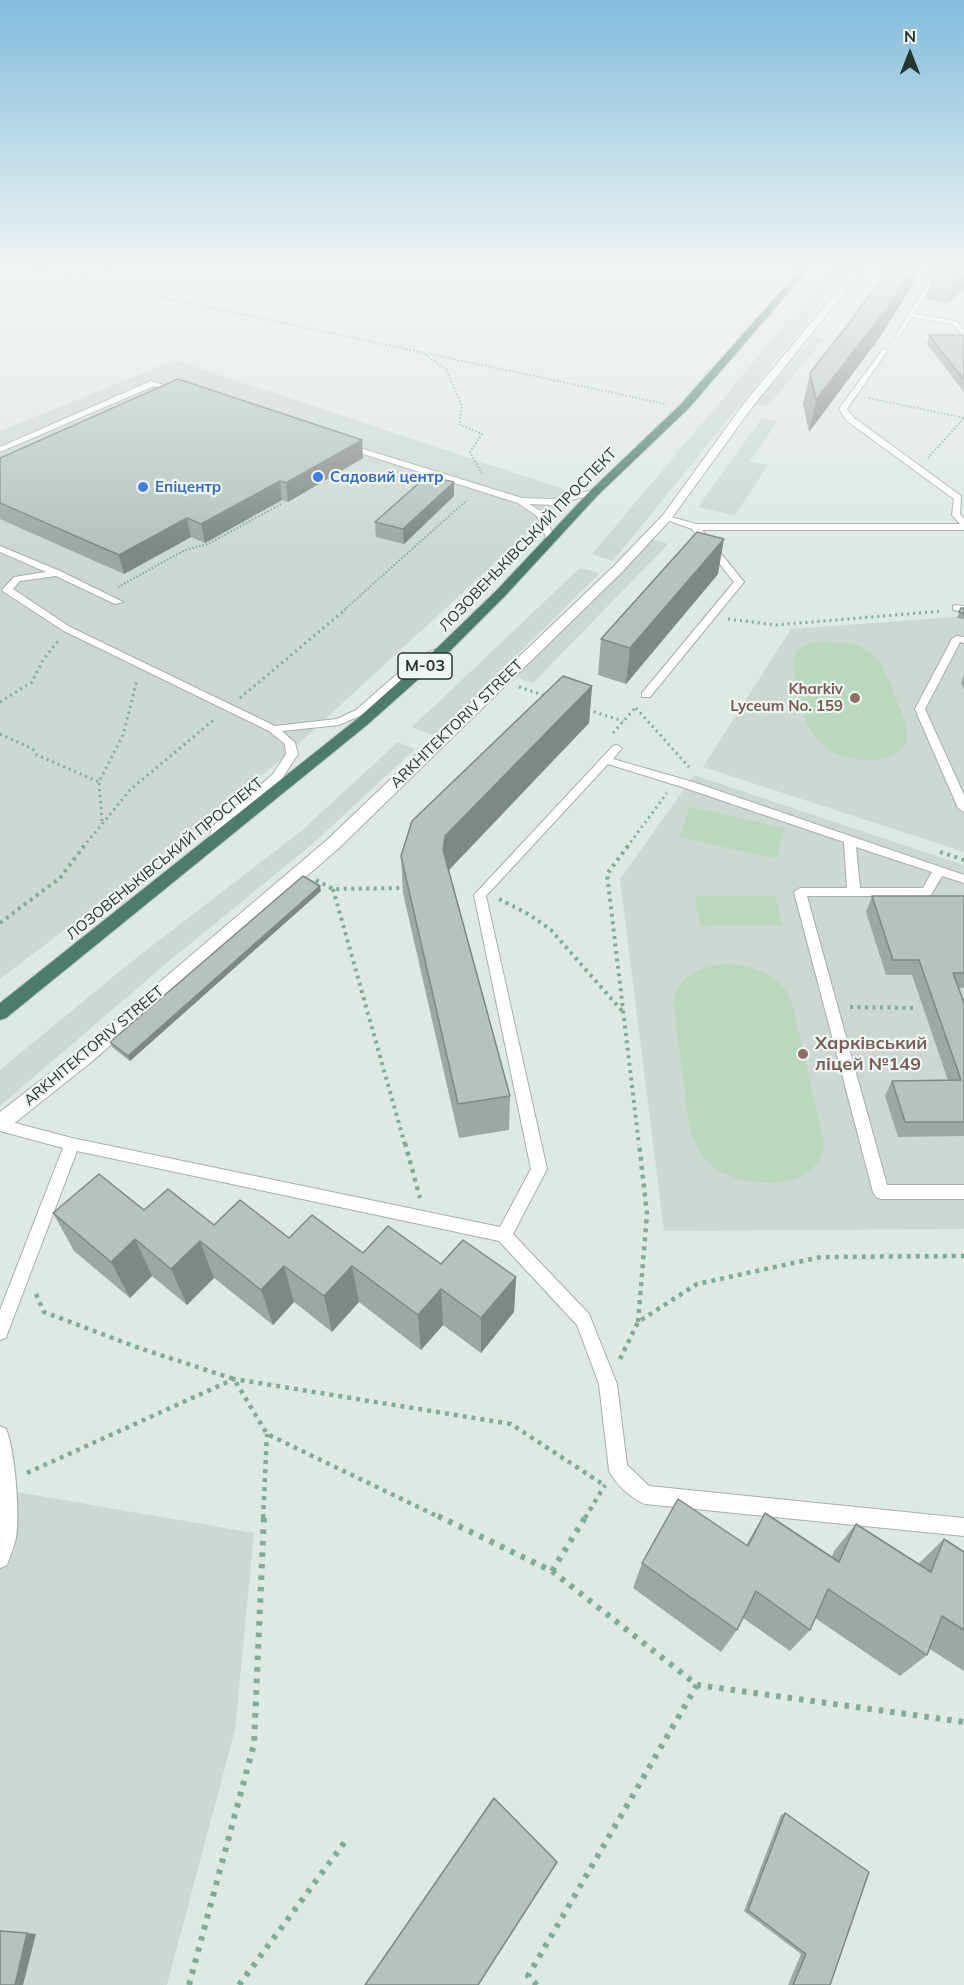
<!DOCTYPE html>
<html>
<head>
<meta charset="utf-8">
<style>
  body { margin:0 }
  #map { position:relative; width:964px; height:1985px; overflow:hidden; background:#dfe9e3; font-family:Mulish,sans-serif }
  canvas { display:block }
  .north { position:absolute; left:880px; top:24px; width:60px; height:60px; -webkit-text-stroke:4px #eff6f2; paint-order:stroke; rotate:0deg; font-size:16px; font-weight:700; line-height:24px; text-align:center; color:#22372f }
  .north::after { content:''; display:block; margin:auto; width:21px; height:27px; background:#22372f; clip-path:polygon(50% 0,100% 100%,50% 72%,0 100%) }
</style>
</head>
<body>
<div id="map">
<canvas width="964" height="1985"></canvas>
<div class="north">N</div>
</div>
<script>
const ctx = document.querySelector('canvas').getContext('2d');
ctx.lineJoin = 'round';
function fillPath(path, color) {
  ctx.fillStyle = color;
  ctx.fill(path, 'evenodd');
}
function trace(path, color, width, dash) {
  ctx.strokeStyle = color;
  ctx.lineWidth = width;
  ctx.lineCap = dash ? 'butt' : 'round';
  ctx.setLineDash(dash || []);
  ctx.stroke(path);
}
function drawText(font, color, halo, rows, align = 'center') {
  ctx.font = font + ' Mulish,sans-serif';
  ctx.lineWidth = 4.5;
  ctx.setLineDash([]);
  ctx.textBaseline = 'middle';
  ctx.strokeStyle = halo;
  ctx.fillStyle = color;
  for (const [text, x, y, turn = 0] of rows) {
    ctx.save();
    ctx.translate(x, y);
    ctx.rotate((+turn || 0) * Math.PI / 180);
    ctx.textAlign = isNaN(turn) ? turn : align;
    if (halo) ctx.strokeText(text, 0, 0);
    ctx.fillText(text, 0, 0);
    ctx.restore();
  }
}
fillPath(new Path2D(`
  M 831,270 L 849,270 L 613,561 L 592,554 Z
  M 813,337 L 824,339 L 768,406 L 756,404 Z
  M 175,360 L 572,492 L 283,758 L 194,831 L 0,979 L 0,431 Z
  M 762,418 L 778,421 L 749,462 L 768,465 L 735,515 L 698,507 Z
  M 652,539 L 668,544 L 533,683 L 515,677 Z
  M 580,568 L 600,573 L 435,736 L 412,727 Z
  M 956,617 L 964,619 L 964,852 L 703,767 L 791,629 Z
  M 398,742 L 415,749 L 316,841 L 174,957 L 0,1106 L 0,1070 L 131,962 L 300,832 Z
  M 694,775 L 964,865 L 964,1229 L 664,1231 L 620,879 Z
  M 0,1489 L 254,1533 L 235,1730 L 167,1985 L 0,1985 Z`), '#cdd8d2');
fillPath(new Path2D(`
  M 816,642 C 873,640 880,654 898,704 C 903,717 910,730 906,744 C 895,757 881,761 864,760 C 806,756 802,713 793,665 C 793,650 803,645 816,642 Z
  M 690,807 L 785,828 L 776,859 L 679,837 Z
  M 695,896 L 775,896 L 783,925 L 700,926 Z
  M 725,964 C 753,965 781,974 792,1002 L 824,1143 C 820,1192 748,1190 716,1169 C 703,1160 696,1145 690,1131 L 673,1001 C 680,975 700,967 725,964 Z`), '#b9d8be');
const service = new Path2D(`
  M 911,270 L 918,270 L 934,282 L 914,314 L 956,321 L 964,330 L 964,336 L 952,324 L 912,317 L 899,337 L 895,337 L 928,282 Z
  M 883,349 L 888,350 L 847,409 L 853,417 L 961,496 L 960,514 L 964,518 L 964,530 L 702,530 L 744,582 L 650,697 L 642,697 L 642,693 L 734,582 L 692,529 L 664,519 L 664,515 L 696,524 L 960,524 L 952,515 L 954,499 L 847,421 L 839,409 Z
  M 151,381 L 182,391 L 178,393 L 154,386 L 0,452 L 0,447 Z
  M 347,444 L 522,498 L 553,499 L 594,490 L 598,493 L 553,505 L 529,504 L 544,513 L 555,540 L 551,543 L 547,540 L 537,516 L 518,503 L 344,448 L 343,446 Z
  M 0,546 L 60,571 L 123,602 L 115,604 L 56,576 L 20,581 L 13,589 L 70,627 L 275,726 L 337,719 L 356,710 L 413,660 L 438,648 L 442,647 L 447,650 L 421,664 L 364,714 L 339,725 L 282,731 L 295,743 L 298,754 L 281,780 L 223,831 L 220,841 L 214,845 L 208,841 L 213,826 L 273,774 L 286,754 L 285,744 L 269,731 L 64,631 L 4,592 L 2,590 L 14,577 L 46,572 L 0,552 Z
  M 956,605 L 964,606 L 964,612 L 953,610 L 953,606 Z
  M 957,636 L 964,637 L 964,643 L 960,642 L 925,709 L 964,795 L 964,812 L 958,808 L 915,709 L 952,639 Z
  M 617,745 L 622,748 L 613,759 L 693,782 L 964,875 L 964,883 L 942,876 L 931,895 L 927,896 L 807,896 L 887,1185 L 964,1185 L 964,1199 L 881,1199 L 876,1197 L 873,1192 L 794,892 L 800,888 L 847,888 L 844,842 L 685,788 L 608,764 L 486,896 L 547,1169 L 513,1234 L 589,1314 L 617,1384 L 627,1465 L 649,1486 L 964,1518 L 964,1536 L 645,1504 C 632,1499 614,1483 609,1470 L 599,1384 L 577,1325 L 499,1241 L 77,1151 L 8,1332 L 6,1338 L 0,1340 L 0,1310 L 63,1148 L 0,1131 L 0,1119 L 72,1138 L 500,1227 L 531,1169 L 474,895 L 613,746 ZM 856,847 L 932,872 L 923,888 L 860,888 Z
  M 0,1426 L 6,1429 C 15,1449 20,1516 16,1538 C 14,1547 10,1556 7,1565 L 0,1568 Z`);
const minor = new Path2D(`
  M 855,270 L 863,270 L 753,406 L 671,519 L 622,572 L 339,848 L 90,1063 L 7,1129 L 0,1131 L 0,1112 L 76,1053 L 327,840 L 614,566 L 663,515 L 745,402 Z`);
const trunk = new Path2D(`
  M 800,270 L 808,270 L 688,409 L 598,495 L 504,597 L 449,652 L 367,725 L 6,1018 L 0,1020 L 0,1003 L 357,719 L 439,646 L 496,591 L 590,491 L 680,405 Z`);
trace(service, '#a3b0a9', 2);
trace(minor, '#a3b0a9', 2);
trace(trunk, '#bdc3c1', 2);
trace(new Path2D(`
  M 33,270 L 666,404
  M 80,279 L 109,270
  M 146,295 L 152,270
  M 425,355 L 446,369 L 462,406 L 459,424 L 482,434 L 470,452 L 482,474
  M 869,398 L 964,418
  M 928,458 L 964,418
  M 118,587 L 185,550 L 208,544 L 283,503
  M 344,610 L 467,500`), '#82aa99', 2, [1.5, 2]);
trace(new Path2D(`
  M 728,619 L 776,625 L 942,611
  M 519,687 L 546,696
  M 240,698 L 346,609
  M 0,702 L 32,682 L 43,660 L 58,641
  M 636,708 L 689,767
  M 588,710 L 623,721
  M 613,733 L 636,707
  M 0,734 L 33,749 L 37,755 L 99,782
  M 102,821 L 99,782 L 123,735 L 137,680
  M 83,847 L 131,789 L 216,718
  M 627,847 L 667,793`), '#82aa99', 3, [2, 4]);
trace(new Path2D(`
  M 628,846 L 607,874 L 639,1145
  M 940,852 L 964,860
  M 316,880 L 333,889 L 406,888
  M 333,889 L 405,1145
  M 499,899 L 530,915 L 551,930 L 623,1012
  M 0,923 L 60,878 L 84,846
  M 850,1007 L 915,1008`), '#82aa99', 4, [3, 4.5]);
trace(new Path2D(`
  M 405,1143 L 420,1198
  M 36,1294 L 44,1312 L 139,1348 L 234,1379 L 267,1434 L 441,1518
  M 638,1322 L 647,1214 L 639,1143
  M 620,1359 L 638,1322 L 697,1284 L 821,1257 L 964,1256
  M 27,1473 L 234,1379 L 511,1424 L 601,1483
  M 263,1518 L 267,1434
  M 585,1518 L 605,1485`), '#82aa99', 4.5, [4, 5]);
trace(new Path2D(`
  M 438,1516 L 552,1571 L 697,1685 L 964,1722
  M 552,1571 L 586,1516
  M 189,1985 L 254,1744 L 264,1516
  M 239,1985 L 347,1839
  M 537,1985 L 528,1976 L 697,1685`), '#82aa99', 6, [4.5, 7]);
fillPath(service, '#fff');
fillPath(minor, '#fff');
fillPath(trunk, '#4c7d6c');
fillPath(new Path2D(`
  M 934,270 L 964,270 L 964,288 L 948,303 L 926,299 Z
  M 916,280 L 880,337 L 809,432 L 803,404 L 810,373 Z
  M 929,335 L 964,337 L 964,392 L 927,344 Z
  M 0,458 L 363,458 L 288,502 L 282,500 L 205,543 L 191,537 L 124,574 L 0,519 Z
  M 454,482 L 454,496 L 404,544 L 376,537 L 375,522 Z
  M 718,574 L 626,684 L 598,675 L 601,639 Z
  M 961,608 L 964,608 L 964,619 L 957,618 Z
  M 964,675 L 964,689 L 961,683 Z
  M 592,686 L 589,723 L 449,870 L 510,1096 L 509,1130 L 459,1138 L 403,893 L 401,856 Z
  M 321,891 L 130,1061 L 112,1047 L 110,1042 Z
  M 872,896 L 964,896 L 964,988 L 958,988 L 964,1003 L 964,1136 L 898,1137 L 885,1096 L 892,1081 L 948,1080 L 912,975 L 886,975 L 866,912 Z
  M 144,1210 L 214,1225 L 289,1238 L 363,1253 L 441,1264 L 516,1277 L 514,1312 L 481,1353 L 443,1325 L 421,1350 L 359,1302 L 332,1332 L 294,1302 L 273,1325 L 214,1278 L 187,1305 L 152,1276 L 130,1298 L 74,1251 L 53,1213 Z
  M 765,1513 L 832,1557 L 834,1551 L 856,1524 L 918,1564 L 944,1539 L 964,1552 L 964,1671 L 930,1649 L 927,1655 L 900,1676 L 815,1618 L 810,1630 L 790,1651 L 743,1618 L 737,1630 L 721,1652 L 633,1588 L 642,1563 L 746,1545 Z
  M 785,1813 L 830,1985 L 788,1985 L 801,1954 L 744,1911 L 781,1815 Z`), '#9ca8a2');
fillPath(new Path2D(`
  M 912,270 L 919,270 L 916,280 L 880,337 L 809,432 L 816,400 Z
  M 959,270 L 964,270 L 964,288 L 948,303 L 957,272 Z
  M 362,440 L 363,458 L 288,502 L 286,483 Z
  M 280,481 L 282,500 L 205,543 L 201,524 Z
  M 454,482 L 454,496 L 404,544 L 403,529 Z
  M 187,518 L 191,537 L 124,574 L 119,555 Z
  M 724,539 L 718,574 L 626,684 L 630,648 Z
  M 592,686 L 589,723 L 446,873 L 443,850 L 445,836 Z
  M 320,886 L 321,891 L 130,1061 L 128,1056 Z
  M 135,1239 L 152,1276 L 130,1298 L 111,1262 Z
  M 200,1241 L 214,1278 L 187,1305 L 171,1269 Z
  M 284,1266 L 294,1302 L 273,1325 L 261,1290 Z
  M 352,1266 L 359,1302 L 332,1332 L 324,1296 Z
  M 516,1277 L 514,1312 L 481,1353 L 481,1318 Z
  M 441,1289 L 443,1325 L 421,1350 L 418,1315 Z
  M 27,1933 L 36,1934 L 23,1985 L 15,1985 Z`), '#7f8884');
const building = new Path2D(`
  M 887,270 L 912,270 L 887,308 L 816,400 L 810,373 L 850,322 Z
  M 929,335 L 962,335 L 964,337 L 964,380 Z
  M 178,379 L 362,440 L 286,483 L 280,481 L 201,524 L 187,518 L 119,555 L 0,503 L 0,458 Z
  M 427,476 L 454,482 L 403,529 L 375,522 Z
  M 697,532 L 724,539 L 630,648 L 601,639 Z
  M 961,608 L 964,608 L 964,614 L 959,612 Z
  M 563,676 L 592,686 L 445,836 L 443,850 L 510,1096 L 458,1104 L 401,856 L 412,821 Z
  M 303,876 L 320,886 L 128,1056 L 110,1042 Z
  M 872,896 L 964,896 L 964,973 L 953,973 L 964,1003 L 964,1122 L 905,1122 L 892,1081 L 961,1080 L 919,960 L 893,960 Z
  M 99,1174 L 144,1210 L 168,1189 L 214,1225 L 240,1200 L 289,1238 L 312,1215 L 363,1253 L 388,1226 L 441,1264 L 463,1240 L 516,1277 L 481,1318 L 441,1289 L 418,1315 L 352,1266 L 324,1296 L 284,1266 L 261,1290 L 200,1241 L 171,1269 L 135,1239 L 111,1262 L 53,1213 Z
  M 678,1499 L 748,1546 L 765,1513 L 839,1562 L 856,1524 L 931,1572 L 944,1539 L 964,1552 L 964,1630 L 942,1616 L 927,1655 L 828,1589 L 810,1630 L 756,1591 L 737,1630 L 642,1563 Z
  M 494,1798 L 557,1862 L 478,1985 L 365,1985 Z
  M 785,1813 L 869,1872 L 830,1985 L 793,1985 L 806,1954 L 748,1910 Z
  M 0,1931 L 27,1933 L 15,1985 L 0,1985 Z`);
fillPath(building, '#b5c3bc');
trace(building, '#7f8884', 1.5);
const sky = ctx.createLinearGradient(0, 0, 0, 548);
sky.addColorStop(0, '#83bcdc');
sky.addColorStop(0.49, '#f1f5f2');
sky.addColorStop(1, '#f1f5f200');
ctx.fillStyle = sky;
ctx.fillRect(0, 0, 964, 548);
for (const [x, y, r, color] of [
  [318,477,6,"#3f7fe0"],
  [143,487,6,"#3f7fe0"],
  [855,698,6,"#8d6e63"],
  [803,1054,6,"#8d6e63"]
]) {
  const dot = new Path2D();
  dot.arc(x, y, r, 0, 2 * Math.PI);
  ctx.fillStyle = color;
  ctx.fill(dot);
  trace(dot, '#eff6f2', 2);
}
drawText('bold 15px', '#366cbe', '#eff6f2', [
  ["Садовий центр",330,477],
  ["Епіцентр",155,487]
], 'left');
drawText('15px', '#22372f', '#eff6f2', [
  ["ЛОЗОВЕНЬКІВСЬКИЙ ПРОСПЕКТ",528,540,-46],
  ["ARKHITEKTORIV STREET",457,724,-44],
  ["ЛОЗОВЕНЬКІВСЬКИЙ ПРОСПЕКТ",165,859,-39],
  ["ARKHITEKTORIV STREET",94,1046,-40]
]);
drawText('bold 15px', '#785e54', '#eff6f2', [
  ["Kharkiv",843,689],
  ["Lyceum No. 159",843,706]
], 'right');
for (const [x, y, w] of [
  [425,666,54]
]) {
  const box = new Path2D();
  box.roundRect(x - w / 2, y - 13, w, 26, 4.5);
  ctx.fillStyle = '#eff6f2';
  ctx.fill(box);
  trace(box, '#22372f', 1.5);
}
drawText('bold 16px', '#22372f', null, [
  ["М-03",425,666]
]);
drawText('bold 18px', '#785e54', '#eff6f2', [
  ["Харківський",815,1044],
  ["ліцей №149",815,1065]
], 'left');
</script>
</body>
</html>
